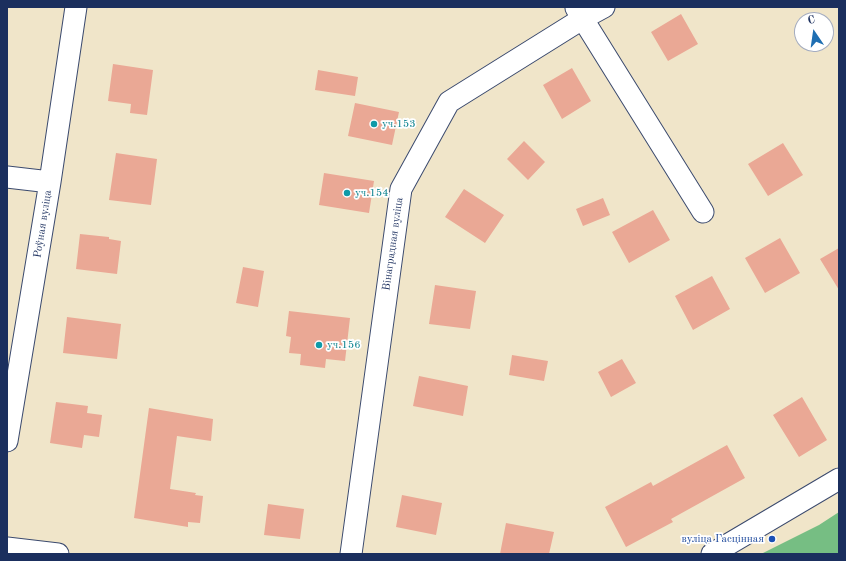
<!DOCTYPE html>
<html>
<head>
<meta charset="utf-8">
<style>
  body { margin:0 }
  #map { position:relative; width:846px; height:561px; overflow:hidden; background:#f0e5c9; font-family:"Old Standard TT",serif }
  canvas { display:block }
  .frame { position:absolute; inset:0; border:8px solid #1b2f5e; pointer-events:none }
  .north { position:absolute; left:794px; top:12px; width:40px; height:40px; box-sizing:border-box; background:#fff; border:1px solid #a4acbf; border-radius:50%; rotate:347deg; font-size:11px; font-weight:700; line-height:16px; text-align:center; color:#1b2f5e }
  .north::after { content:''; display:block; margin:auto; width:14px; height:18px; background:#1f6fb2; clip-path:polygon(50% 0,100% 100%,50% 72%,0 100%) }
</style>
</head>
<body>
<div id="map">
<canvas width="846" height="561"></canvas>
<div class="frame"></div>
<div class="north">С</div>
</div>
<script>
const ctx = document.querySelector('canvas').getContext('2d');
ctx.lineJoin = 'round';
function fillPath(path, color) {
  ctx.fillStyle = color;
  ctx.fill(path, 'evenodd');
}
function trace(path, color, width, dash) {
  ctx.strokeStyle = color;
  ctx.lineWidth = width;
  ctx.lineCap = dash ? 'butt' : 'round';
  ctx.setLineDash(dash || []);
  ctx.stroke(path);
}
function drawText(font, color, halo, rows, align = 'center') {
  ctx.font = font + ' "Old Standard TT",serif';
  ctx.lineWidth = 3.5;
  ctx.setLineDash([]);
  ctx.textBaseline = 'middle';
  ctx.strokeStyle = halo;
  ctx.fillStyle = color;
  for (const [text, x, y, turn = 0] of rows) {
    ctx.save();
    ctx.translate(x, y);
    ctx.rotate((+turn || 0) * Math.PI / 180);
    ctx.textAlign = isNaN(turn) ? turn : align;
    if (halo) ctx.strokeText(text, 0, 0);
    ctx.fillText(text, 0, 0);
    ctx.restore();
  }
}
fillPath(new Path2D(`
  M 839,512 L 839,554 L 761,554 L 819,525 Z`), '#76be83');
fillPath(new Path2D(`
  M 681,14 L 698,44 L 668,61 L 651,32 Z
  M 113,64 L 153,70 L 147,115 L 130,113 L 131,104 L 108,101 Z
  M 572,68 L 591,101 L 562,119 L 543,85 Z
  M 318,70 L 358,77 L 355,96 L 315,90 Z
  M 355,103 L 399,112 L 392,145 L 348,136 Z
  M 524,141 L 545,162 L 528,180 L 507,159 Z
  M 783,143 L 803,175 L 768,196 L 748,164 Z
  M 116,153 L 157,159 L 151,205 L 109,200 Z
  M 324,173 L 374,181 L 369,213 L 319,205 Z
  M 464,189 L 504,215 L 485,243 L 445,217 Z
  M 603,198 L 610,215 L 583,226 L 576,209 Z
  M 653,210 L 670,240 L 629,263 L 612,232 Z
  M 80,234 L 109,237 L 109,239 L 121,241 L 117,274 L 76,269 Z
  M 780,238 L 800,273 L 765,293 L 745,258 Z
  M 839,248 L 839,290 L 820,259 Z
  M 243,267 L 264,271 L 258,307 L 236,303 Z
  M 712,276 L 730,309 L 693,330 L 675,296 Z
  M 435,285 L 476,291 L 470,329 L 429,324 Z
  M 289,311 L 350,318 L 345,361 L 326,359 L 325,368 L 300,365 L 301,354 L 289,353 L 291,337 L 286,336 Z
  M 67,317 L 121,324 L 117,359 L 63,353 Z
  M 512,355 L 548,361 L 544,381 L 509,375 Z
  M 622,359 L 636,383 L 611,397 L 598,372 Z
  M 419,376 L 468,386 L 463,416 L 413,406 Z
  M 802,397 L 827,440 L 799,457 L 773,415 Z
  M 56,402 L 88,406 L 87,413 L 102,415 L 99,437 L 84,435 L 82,448 L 50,443 Z
  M 149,408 L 213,419 L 211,441 L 177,436 L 170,489 L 196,493 L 195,495 L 203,496 L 200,523 L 188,522 L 188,527 L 134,518 Z
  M 727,445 L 745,478 L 671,519 L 673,522 L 626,547 L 605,507 L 651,482 L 653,486 Z
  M 402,495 L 442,503 L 436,535 L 396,527 Z
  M 268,504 L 304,509 L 300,539 L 264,535 Z
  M 506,523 L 554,532 L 549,554 L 500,554 Z`), '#eaa895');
const street = new Path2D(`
  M 576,8 L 703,212
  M 7,177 L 50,182
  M 7,441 L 50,182 L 76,7
  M 7,548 L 58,554
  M 351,554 L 401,189 L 449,102 L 582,19 L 604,7
  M 712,554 L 839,479`);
trace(street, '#3b4a6e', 23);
trace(street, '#fff', 21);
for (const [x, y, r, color] of [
  [374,124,4,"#0f9aa8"],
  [347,193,4,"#0f9aa8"],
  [319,345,4,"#0f9aa8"],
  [772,539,4,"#1a4fb4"]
]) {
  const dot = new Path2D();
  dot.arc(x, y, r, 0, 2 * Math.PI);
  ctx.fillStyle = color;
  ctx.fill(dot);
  trace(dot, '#fff', 1.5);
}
drawText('11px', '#0d838f', '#fff', [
  ["уч.153",382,124],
  ["уч.154",355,193],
  ["уч.156",327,345]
], 'left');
drawText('11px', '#1b2f5e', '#fff', [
  ["Роўная вуліца",43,224,-81],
  ["Вінаградная вуліца",393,244,-82]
]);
drawText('11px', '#164399', '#fff', [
  ["вуліца Гасцінная",764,539]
], 'right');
</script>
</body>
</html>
